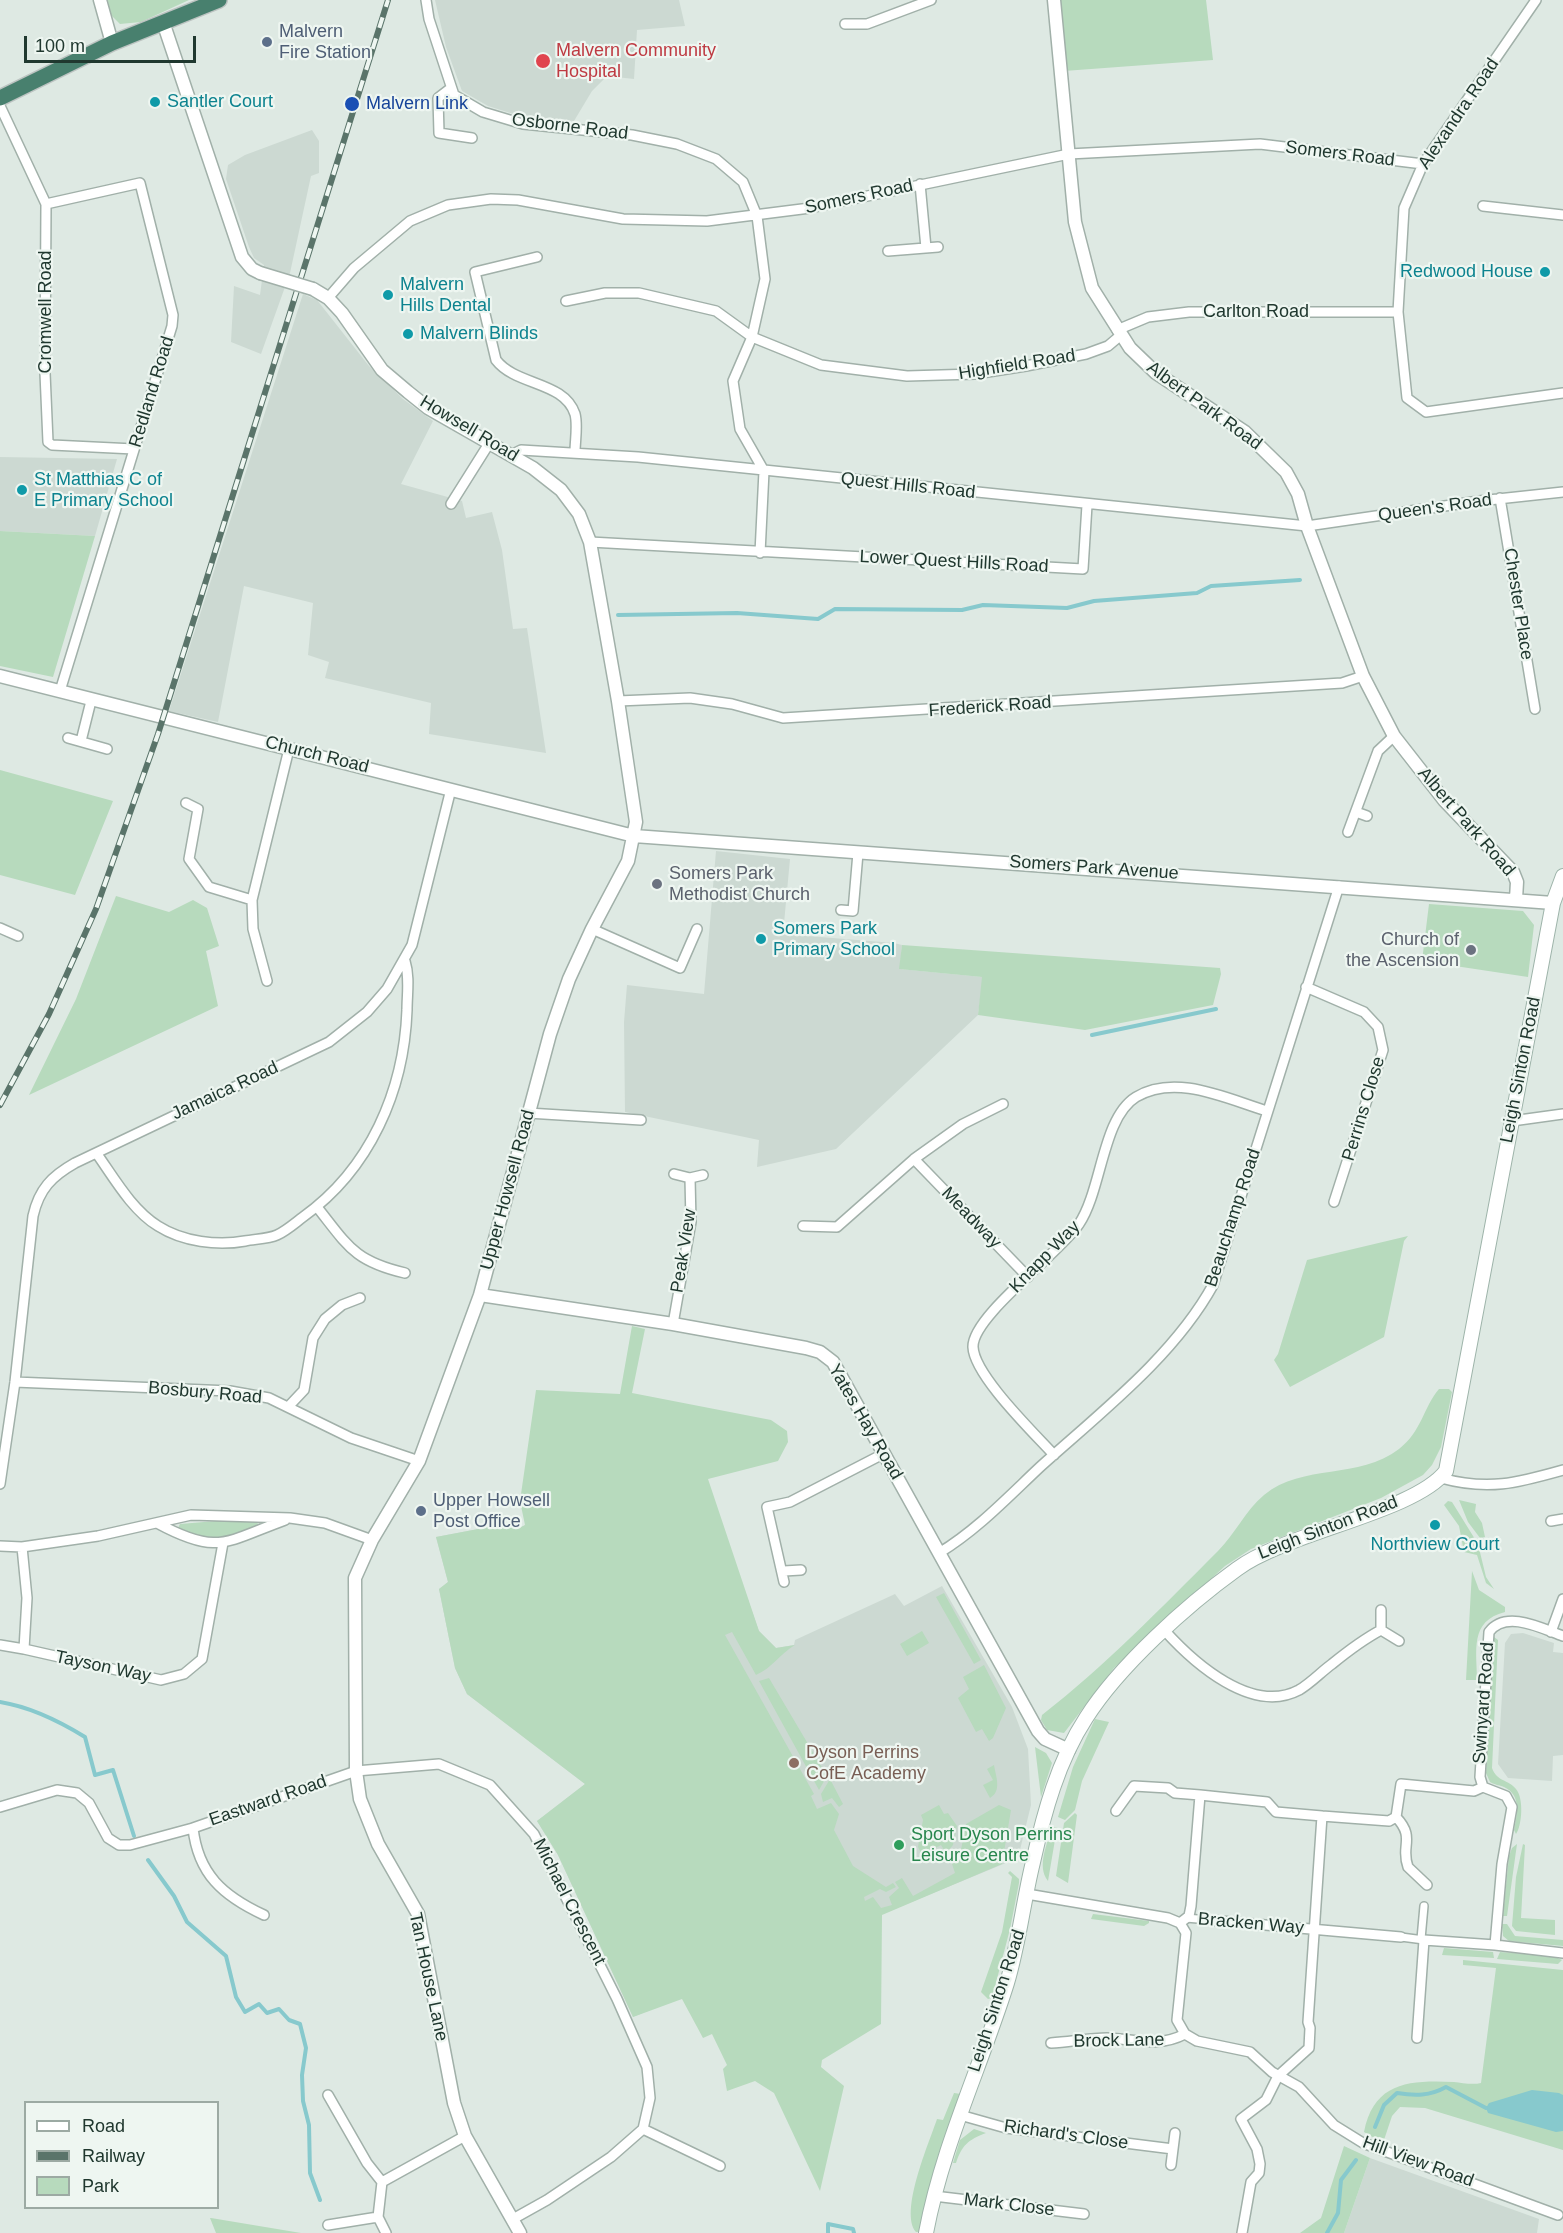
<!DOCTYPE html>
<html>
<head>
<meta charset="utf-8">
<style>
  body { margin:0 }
  #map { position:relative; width:1563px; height:2233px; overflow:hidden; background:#dee9e3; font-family:Helvetica,sans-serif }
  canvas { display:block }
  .legend { position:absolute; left:24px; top:2101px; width:195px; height:108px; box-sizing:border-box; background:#eef6f1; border:2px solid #9caaa3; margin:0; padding:8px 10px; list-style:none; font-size:18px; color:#20382f }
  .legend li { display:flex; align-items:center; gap:12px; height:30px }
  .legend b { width:30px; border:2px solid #9caaa3 }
  .scale { position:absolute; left:24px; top:36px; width:172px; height:27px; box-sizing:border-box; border:3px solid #20382f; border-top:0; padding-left:8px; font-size:18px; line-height:21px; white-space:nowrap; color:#20382f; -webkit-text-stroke:4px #eef6f1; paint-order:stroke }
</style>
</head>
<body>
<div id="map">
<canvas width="1563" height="2233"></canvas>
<ul class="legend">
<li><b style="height:8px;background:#fff"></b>Road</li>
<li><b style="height:8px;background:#5a746a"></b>Railway</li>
<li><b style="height:16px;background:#b7dabd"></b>Park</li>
</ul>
<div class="scale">100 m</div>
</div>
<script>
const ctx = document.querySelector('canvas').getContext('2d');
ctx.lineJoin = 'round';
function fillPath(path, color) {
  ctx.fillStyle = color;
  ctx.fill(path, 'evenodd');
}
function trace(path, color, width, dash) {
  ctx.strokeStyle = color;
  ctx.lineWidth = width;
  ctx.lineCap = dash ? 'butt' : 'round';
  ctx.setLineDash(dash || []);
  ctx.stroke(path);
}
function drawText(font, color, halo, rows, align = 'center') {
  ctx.font = font + ' Helvetica,sans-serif';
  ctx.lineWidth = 4.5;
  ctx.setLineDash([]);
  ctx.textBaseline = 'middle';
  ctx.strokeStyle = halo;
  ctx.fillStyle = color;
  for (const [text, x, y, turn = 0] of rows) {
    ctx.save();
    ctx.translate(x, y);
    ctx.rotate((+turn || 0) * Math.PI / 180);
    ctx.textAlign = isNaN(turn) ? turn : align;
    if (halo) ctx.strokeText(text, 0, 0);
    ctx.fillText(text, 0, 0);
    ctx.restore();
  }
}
fillPath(new Path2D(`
  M 435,0 L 679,0 L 685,26 L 637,30 L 634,79 L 607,76 L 592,91 L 574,121 L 520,116 L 488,106 L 462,91 L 446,47 Z
  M 312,130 L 319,141 L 319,173 L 311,176 L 290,273 L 261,354 L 231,342 L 234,286 L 260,295 L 264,265 L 254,258 L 249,247 L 226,179 L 228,165 L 245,155 Z
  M 303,294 L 317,300 L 369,366 L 403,399 L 433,421 L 401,484 L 462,501 L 466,518 L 492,512 L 502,550 L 513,629 L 527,628 L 546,753 L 429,734 L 431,703 L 325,678 L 329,662 L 308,655 L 313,603 L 244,586 L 218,722 L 169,711 Z
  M 0,457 L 117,459 L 95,536 L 0,531 Z
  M 716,851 L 790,859 L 783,934 L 894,943 L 902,945 L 900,969 L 983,977 L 978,1015 L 836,1149 L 757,1167 L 759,1140 L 625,1112 L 624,1022 L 627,985 L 704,994 Z
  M 526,1525 L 729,1546 L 759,1631 L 776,1648 L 794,1645 L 795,1640 L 895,1594 L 904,1606 L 942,1586 L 1012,1707 L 1028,1749 L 1031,1805 L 1018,1858 L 633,2017 L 558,1855 L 537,1821 L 585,1784 L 467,1694 L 455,1668 L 439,1589 L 448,1582 L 436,1537 L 494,1526 L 519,1528 Z
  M 1523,1633 L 1554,1643 L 1553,1652 L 1563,1653 L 1563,1755 L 1553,1756 L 1552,1781 L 1508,1778 L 1498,1764 L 1505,1643 L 1511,1634 Z
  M 1370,2158 L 1539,2219 L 1537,2233 L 1344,2233 Z`), '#ccd9d2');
fillPath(new Path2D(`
  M 108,0 L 189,0 L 141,22 L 120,24 L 109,13 Z
  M 1059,0 L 1206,0 L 1213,60 L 1064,71 Z
  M 0,531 L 95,536 L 53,677 L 0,666 Z
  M 0,770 L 113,801 L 75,895 L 0,875 Z
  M 116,896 L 169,912 L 193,900 L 207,908 L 219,946 L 206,951 L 218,1006 L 29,1095 L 76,999 Z
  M 1429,904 L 1523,911 L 1534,925 L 1528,977 L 1422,961 Z
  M 902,945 L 1220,968 L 1221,974 L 1213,1005 L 1085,1030 L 978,1015 L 982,977 L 899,969 Z
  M 1408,1236 L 1404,1241 L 1384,1337 L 1290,1387 L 1274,1360 L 1278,1354 L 1307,1260 Z
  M 632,1326 L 645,1329 L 632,1393 L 771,1420 L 787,1431 L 788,1442 L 778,1461 L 708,1479 L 759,1631 L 776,1648 L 795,1645 C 780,1654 772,1668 756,1675 L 732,1632 L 725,1635 L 814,1794 L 811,1796 L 817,1809 L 831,1803 L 839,1814 L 834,1830 L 853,1866 L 886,1887 L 893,1883 L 896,1887 L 886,1892 L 880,1889 L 864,1897 L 865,1901 L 873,1897 L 881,1908 L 892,1905 L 889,1897 L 899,1888 L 895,1882 L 902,1878 L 913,1896 L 955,1873 L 952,1864 L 960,1855 L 966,1824 L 999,1805 L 1011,1810 L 1002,1864 L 882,1915 L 881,2024 L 822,2060 L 821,2067 L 844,2086 L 820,2191 L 774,2093 L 755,2081 L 727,2091 L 723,2069 L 727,2065 L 712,2034 L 703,2038 L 682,1999 L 633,2017 L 558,1855 L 537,1821 L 585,1784 L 467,1694 L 455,1668 L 439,1589 L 448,1582 L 436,1537 L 494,1526 L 519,1528 L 525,1525 L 520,1501 L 536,1390 L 620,1394 Z
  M 1439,1389 L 1449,1389 L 1452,1392 L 1441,1447 L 1432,1465 L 1423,1475 L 1381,1498 L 1251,1549 L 1225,1566 L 1114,1668 L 1064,1733 L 1047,1730 L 1041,1720 L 1042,1715 C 1104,1667 1162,1607 1218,1551 C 1235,1534 1245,1511 1264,1495 C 1303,1463 1359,1480 1399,1449 C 1422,1431 1423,1408 1439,1389 Z
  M 1459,1500 L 1476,1504 L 1475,1512 L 1482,1523 L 1485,1537 L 1480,1538 L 1468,1522 Z
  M 1448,1501 L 1452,1502 L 1478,1544 L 1486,1577 L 1494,1589 L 1486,1583 L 1477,1555 L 1464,1552 L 1459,1526 L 1444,1505 Z
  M 216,1521 L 257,1522 L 258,1524 C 237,1537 199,1547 178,1528 L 180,1524 Z
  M 1472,1571 L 1479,1590 L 1505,1607 L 1505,1612 C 1469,1621 1477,1651 1477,1680 L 1466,1680 Z
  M 944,1593 L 981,1660 L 974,1664 L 936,1597 Z
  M 922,1631 L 929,1643 L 907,1656 L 900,1644 Z
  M 1494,1637 L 1498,1640 L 1492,1768 C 1497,1782 1508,1779 1516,1789 C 1524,1798 1522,1826 1516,1834 L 1514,1830 C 1517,1815 1522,1795 1504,1787 C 1499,1785 1495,1785 1490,1782 L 1486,1773 Z
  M 984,1665 L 1006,1708 L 993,1738 L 989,1741 L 982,1729 L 976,1732 L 958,1698 L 969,1689 L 963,1677 Z
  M 769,1678 L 827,1776 L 819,1790 L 759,1681 Z
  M 1095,1719 L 1109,1722 L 1082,1781 L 1075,1810 L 1065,1820 L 1058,1817 L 1073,1767 Z
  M 1035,1747 L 1046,1753 L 1052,1763 L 1041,1797 Z
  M 994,1765 C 996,1777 1002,1791 990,1798 L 983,1785 L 993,1780 L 987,1769 Z
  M 830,1779 L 843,1804 L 839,1807 L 832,1798 L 823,1802 L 821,1794 Z
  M 939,1805 L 944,1814 L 948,1813 L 957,1826 L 953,1845 L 946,1853 L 941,1845 L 922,1855 L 918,1847 L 923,1820 L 921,1815 Z
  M 1075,1813 L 1077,1815 L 1068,1883 L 1056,1876 L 1064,1823 Z
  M 1052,1826 L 1057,1828 L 1048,1881 C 1036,1866 1048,1843 1052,1826 Z
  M 1517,1844 L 1507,1916 L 1503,1916 L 1509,1856 L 1512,1848 Z
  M 1523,1844 L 1525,1845 L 1521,1918 L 1555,1920 L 1555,1935 L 1516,1931 L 1512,1926 L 1516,1877 Z
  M 1010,1871 L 1019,1879 L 1019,1883 L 1010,1929 L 992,1998 L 988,1999 L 981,1992 L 1002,1932 L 1012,1877 L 1008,1873 Z
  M 1093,1914 L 1149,1921 L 1149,1923 L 1144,1926 L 1091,1919 Z
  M 1502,1924 L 1507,1924 L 1515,1936 L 1563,1940 L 1563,1946 L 1509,1941 L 1503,1936 Z
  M 1444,1948 L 1493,1952 L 1494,1958 L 1442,1955 Z
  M 1500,1952 L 1553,1956 L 1562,1960 L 1558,1964 L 1497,1959 Z
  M 1463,1960 L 1563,1970 L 1563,2150 L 1425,2108 L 1400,2107 L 1392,2116 L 1383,2143 L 1364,2132 C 1374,2082 1409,2080 1454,2082 C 1462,2083 1473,2085 1481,2083 L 1496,1968 L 1463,1965 Z
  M 954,2093 L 961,2094 L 919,2232 L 916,2232 C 899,2212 929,2143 937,2119 L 943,2120 Z
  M 974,2129 L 986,2133 C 968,2140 962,2145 956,2163 L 953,2163 L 960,2140 Z
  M 1344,2146 L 1370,2158 L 1344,2233 L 1300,2233 L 1321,2218 Z
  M 210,2218 L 211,2218 L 301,2233 L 216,2233 Z`), '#b7dabd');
fillPath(new Path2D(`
  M 1532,2090 L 1559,2093 L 1563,2095 L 1563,2131 L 1556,2132 L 1488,2113 L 1486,2108 L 1489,2103 Z`), '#87c9cd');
trace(new Path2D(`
  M 618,615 L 737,613 L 818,619 L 835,609 L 962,610 L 983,605 L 1067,608 L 1094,601 L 1197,593 L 1211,586 L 1300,580
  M 1092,1035 L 1216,1009
  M 0,1702 C 31,1707 59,1721 85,1737 L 95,1775 L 113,1770 L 134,1836
  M 148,1860 L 174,1896 L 187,1922 L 226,1956 L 236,1997 L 245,2012 L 259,2004 L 267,2013 L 279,2009 L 289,2020 L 300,2024 L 306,2048 L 302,2075 L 303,2101 L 309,2125 L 310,2173 L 320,2200
  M 1375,2127 L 1384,2105 L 1397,2093 C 1415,2096 1430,2096 1446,2087 L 1486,2108
  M 828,2233 L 828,2224 L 853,2229 L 854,2233
  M 1327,2233 L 1338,2213 L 1341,2180 L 1356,2160`), '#87c9cd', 4);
const pedestrian = new Path2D(`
  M 1186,1918 L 1209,1920
  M 1401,1937 L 1424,1940
  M 1421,1939 L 1424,1906`);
const minor = new Path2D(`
  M 426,0 L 429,19 L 454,95 L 483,112 L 523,124 L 632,135 L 677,144 L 716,159 L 743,182 L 757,216 L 765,279 L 752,337 L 733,381 L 740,429 L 764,471 L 760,553
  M 1536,0 L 1423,164 L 1404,208 L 1398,312 L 1407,398 L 1426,412 L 1563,393
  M 845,24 L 867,24 L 931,0
  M 451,88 L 438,98 L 439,133 L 472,138
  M 0,106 L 46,204 L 45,373 L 48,442 L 52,445 L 134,449
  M 920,184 L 926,248
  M 46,204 L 140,183 L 173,315 L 172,326 L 60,691
  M 1483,206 L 1563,215
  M 888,251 L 938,247
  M 537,257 L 475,272 L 496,360 C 516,386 564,381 575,414 C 578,425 575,441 575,452
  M 328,298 L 354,268 L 410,221 L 448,205 L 491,199 L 518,200 L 623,219 L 707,221 L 810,208 L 1069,154 L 1260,144 L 1423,164
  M 566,301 L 605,293 L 639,293 L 716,311 L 752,337 L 821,365 L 907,376 L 975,374 L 1026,366 L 1086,354 L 1108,346 L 1121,335
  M 1117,330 L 1148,317 L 1189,312 L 1398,312
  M 511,455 L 521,450 L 638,457 L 1307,526 L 1479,501 L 1563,492
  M 1500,498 L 1535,709
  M 451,504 L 490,442
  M 590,542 L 1083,569 L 1087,505
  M 618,701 L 690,698 L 732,704 L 783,718 L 1342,683 L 1363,676
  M 68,738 L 107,749
  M 81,741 L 91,701
  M 186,803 L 198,809 L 189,859 L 209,887 L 252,900
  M 1356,812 L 1367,816
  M 1348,832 L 1378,751 L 1394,736
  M 841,910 L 853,911 L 858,853
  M 0,928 L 18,936
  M 592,929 L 680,968 L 697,929
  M 267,981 L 253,929 L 252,900 L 289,749
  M 1306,987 L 1364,1012 L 1378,1027 L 1383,1050 L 1334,1202
  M 528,1113 L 641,1120
  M 1512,1121 L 1563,1114
  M 97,1154 C 114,1178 132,1210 158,1226 C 183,1242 218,1246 245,1241 C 255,1239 268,1239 277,1235 C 286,1231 295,1223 303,1217 C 370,1169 404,1091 407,1010 C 407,994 410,977 405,961
  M 914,1159 L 963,1124 L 1003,1104
  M 690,1178 L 703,1175
  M 317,1207 C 348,1246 354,1261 405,1273
  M 803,1226 L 837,1227 L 914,1159 L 1028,1277
  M 673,1324 L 691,1222 L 690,1178 L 674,1174
  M 15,1382 L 230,1391 L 269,1398 L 351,1438 L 419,1461
  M 288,1407 L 304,1390 L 313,1338 L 325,1319 L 342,1305 L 360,1298
  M 1054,1455 C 1033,1432 974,1375 973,1347 C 972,1316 1060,1253 1079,1224 C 1102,1190 1102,1118 1136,1097 C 1176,1073 1227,1099 1267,1111
  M 1441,1478 C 1488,1491 1517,1483 1563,1470
  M 0,1484 L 15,1382 L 33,1216 C 39,1189 52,1176 75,1163 L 329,1042 L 367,1012 L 387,989 L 412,945 L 451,789
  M 1551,1521 L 1563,1519
  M 157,1523 C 218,1556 225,1542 285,1520
  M 0,1546 L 22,1547 L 98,1536 L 191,1515 L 290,1518 L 325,1523 L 372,1540
  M 939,1553 C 977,1530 1008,1497 1040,1467 C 1100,1413 1174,1356 1213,1285 L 1339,886
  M 784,1571 L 801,1570
  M 784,1582 L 767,1507 L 790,1502 L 885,1453
  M 1381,1630 L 1399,1641
  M 1165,1631 C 1194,1663 1252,1715 1299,1690 C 1311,1683 1321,1672 1332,1664 C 1348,1651 1364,1639 1381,1630 L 1381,1610
  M 1551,1632 L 1563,1599
  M 1563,1636 C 1543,1629 1506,1609 1489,1632 L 1480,1777 L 1483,1787 L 1506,1796 L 1512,1807 L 1502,1864 L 1495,1945 L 1563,1953
  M 0,1645 L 24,1649 L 27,1598 L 22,1547
  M 24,1649 L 161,1680 L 184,1674 L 202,1659 L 223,1543
  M 0,1807 L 57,1790 L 77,1793 L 89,1803 L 108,1838 L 119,1845 L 130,1845 L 193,1828
  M 1116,1811 L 1134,1786 L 1168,1788 L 1175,1793 L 1200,1795
  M 1396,1817 L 1401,1784 L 1474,1791 L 1483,1787
  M 1396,1817 C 1416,1838 1400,1846 1408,1867 L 1427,1885
  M 1027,1894 L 1168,1918 L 1180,1923 L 1186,1933 L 1177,2020 L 1185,2034 L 1197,2041 L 1250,2052 L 1272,2072 L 1299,2087 L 1334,2125 L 1363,2143 L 1558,2215
  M 264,1915 C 223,1896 198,1874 193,1828 L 356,1771 L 439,1764 L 490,1785 L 534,1834 L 617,1999 L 647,2067 L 650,2098 L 643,2129 L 611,2157 L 547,2200 L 513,2219
  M 1209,1920 L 1401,1937
  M 1180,1923 L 1189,1916 L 1191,1906 L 1200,1795 L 1267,1802 L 1276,1812 L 1322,1816
  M 1417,2038 L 1424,1940 L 1495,1945
  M 1051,2043 C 1070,2042 1089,2038 1107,2038 C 1136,2039 1158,2048 1185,2034
  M 328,2095 L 367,2163 L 382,2182
  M 960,2115 L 1006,2128 L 1173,2149 L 1171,2165
  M 643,2129 L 720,2166
  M 1173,2149 L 1175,2133
  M 934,2196 L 1084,2214
  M 378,2217 L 386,2233
  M 328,2225 L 378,2217 L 382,2182 L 465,2136
  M 1242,2233 L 1251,2182 L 1259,2173 L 1260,2164 L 1257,2149 L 1241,2119 L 1266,2100 L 1278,2076 L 1309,2048 L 1310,2028 L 1308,2022 L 1322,1816 L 1389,1821 L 1396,1817`);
const tertiary = new Path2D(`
  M 100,0 L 112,43
  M 1054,0 L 1075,222 L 1092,288 L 1130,348 L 1156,373 L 1245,432 L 1286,472 L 1298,494 L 1307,526 L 1363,676 L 1394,736 L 1444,800 L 1513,872 L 1517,882 L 1516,899
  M 163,22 L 242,257 L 252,269 L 260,273
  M 313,289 L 328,298 L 342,313 L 382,370 L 408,392 L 428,408 L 533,468 L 561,490 L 579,514 L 590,542 L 618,701 L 636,822 L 628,861 L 592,929 L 569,979 L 550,1034 L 480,1295 L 419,1461 L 372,1540 L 355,1578 L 356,1771 L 360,1799 L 378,1844 L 418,1914 L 454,2103 L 465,2136 L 520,2233
  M 0,676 L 634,836 L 1553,903
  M 480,1295 L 673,1324 L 806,1348 L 820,1352 L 833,1362 L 1038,1731 L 1045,1739 L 1069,1750`);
const secondary = new Path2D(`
  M 926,2233 C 942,2147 981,2066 1007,1983 C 1019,1943 1023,1903 1033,1862 C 1044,1813 1058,1761 1086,1718 C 1119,1666 1187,1605 1237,1569 C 1287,1532 1415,1512 1446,1471 L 1553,903 L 1563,876`);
const trunk = new Path2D(`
  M 0,98 L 112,43 L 219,0`);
trace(pedestrian, '#a1b0a9', 10);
trace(minor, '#a1b0a9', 12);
trace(tertiary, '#a1b0a9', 15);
trace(secondary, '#9eb4aa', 16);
trace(trunk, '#bcc3c1', 18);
trace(pedestrian, '#fff', 7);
trace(minor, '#fff', 9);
trace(tertiary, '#fff', 12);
trace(secondary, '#fff', 14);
trace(trunk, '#48806e', 15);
const rail = new Path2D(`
  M 0,1105 L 49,1014 L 96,909 L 158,734 L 388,0`);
trace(rail, '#5a746a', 6);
trace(rail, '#eef6f1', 4, [11]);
const tertiaryBridge = new Path2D(`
  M 260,273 L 313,289`);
trace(tertiaryBridge, '#a1b0a9', 15, []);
trace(tertiaryBridge, '#fff', 12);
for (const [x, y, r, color] of [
  [267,42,6,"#5c6f8a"],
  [543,61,8,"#e0444e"],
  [155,102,6,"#0f9aa8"],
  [352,104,8,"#1a4fb4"],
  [1545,272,6,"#0f9aa8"],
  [388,295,6,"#0f9aa8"],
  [408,334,6,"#0f9aa8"],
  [22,490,6,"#0f9aa8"],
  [657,884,6,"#6b7280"],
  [761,939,6,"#0f9aa8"],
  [1471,950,6,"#6b7280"],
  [421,1511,6,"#5c6f8a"],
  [1435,1525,6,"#0f9aa8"],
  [794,1763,6,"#8d6e63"],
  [899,1845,6,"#2e9e5b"]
]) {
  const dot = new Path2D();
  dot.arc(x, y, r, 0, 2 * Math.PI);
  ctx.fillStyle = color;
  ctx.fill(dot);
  trace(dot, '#eef6f1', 2);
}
drawText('18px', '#4e5e75', '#eef6f1', [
  ["Malvern",279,32],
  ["Fire Station",279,53],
  ["Upper Howsell",433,1501],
  ["Post Office",433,1522]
], 'left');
drawText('18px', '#be3a42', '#eef6f1', [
  ["Malvern Community",556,51],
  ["Hospital",556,72]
], 'left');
drawText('18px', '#0d838f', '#eef6f1', [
  ["Santler Court",167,102],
  ["Redwood House",1533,272,"right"],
  ["Malvern",400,285],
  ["Hills Dental",400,306],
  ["Malvern Blinds",420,334],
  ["St Matthias C of",34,480],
  ["E Primary School",34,501],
  ["Somers Park",773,929],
  ["Primary School",773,950],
  ["Northview Court",1435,1545,"center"]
], 'left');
drawText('18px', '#164399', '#eef6f1', [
  ["Malvern Link",366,104]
], 'left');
drawText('18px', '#20382f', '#eef6f1', [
  ["Alexandra Road",1459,114,-56],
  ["Osborne Road",570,127,7],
  ["Somers Road",1340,154,7],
  ["Somers Road",859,197,-12],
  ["Cromwell Road",46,312,-90],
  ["Carlton Road",1256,312],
  ["Highfield Road",1017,365,-9],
  ["Redland Road",152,392,-73],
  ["Albert Park Road",1204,406,36],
  ["Howsell Road",469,429,31],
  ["Quest Hills Road",908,486,6],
  ["Queen's Road",1435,508,-8],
  ["Lower Quest Hills Road",954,562,3],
  ["Chester Place",1518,604,81],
  ["Frederick Road",990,707,-4],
  ["Church Road",317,755,14],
  ["Albert Park Road",1466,822,49],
  ["Somers Park Avenue",1094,868,4],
  ["Leigh Sinton Road",1521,1070,-79],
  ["Jamaica Road",225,1091,-25],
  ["Perrins Close",1364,1109,-73],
  ["Upper Howsell Road",508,1190,-75],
  ["Meadway",971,1218,46],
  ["Beauchamp Road",1233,1218,-72],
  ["Peak View",684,1251,-81],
  ["Knapp Way",1045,1257,-46],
  ["Bosbury Road",205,1393,5],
  ["Yates Hay Road",865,1422,60],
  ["Leigh Sinton Road",1328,1528,-21],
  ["Tayson Way",103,1667,12],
  ["Swinyard Road",1484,1703,-86],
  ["Eastward Road",268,1801,-19],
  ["Michael Crescent",569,1902,63],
  ["Bracken Way",1251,1924,5],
  ["Tan House Lane",428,1977,78],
  ["Leigh Sinton Road",997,2001,-72],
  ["Brock Lane",1119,2041,-1],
  ["Richard's Close",1066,2135,8],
  ["Hill View Road",1418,2162,20],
  ["Mark Close",1009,2205,7]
]);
drawText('18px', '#5b616d', '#eef6f1', [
  ["Somers Park",669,874],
  ["Methodist Church",669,895],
  ["Church of",1459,940,"right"],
  ["the Ascension",1459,961,"right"]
], 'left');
drawText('18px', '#785e54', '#eef6f1', [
  ["Dyson Perrins",806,1753],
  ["CofE Academy",806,1774]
], 'left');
drawText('18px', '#27864d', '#eef6f1', [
  ["Sport Dyson Perrins",911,1835],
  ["Leisure Centre",911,1856]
], 'left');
</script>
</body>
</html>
